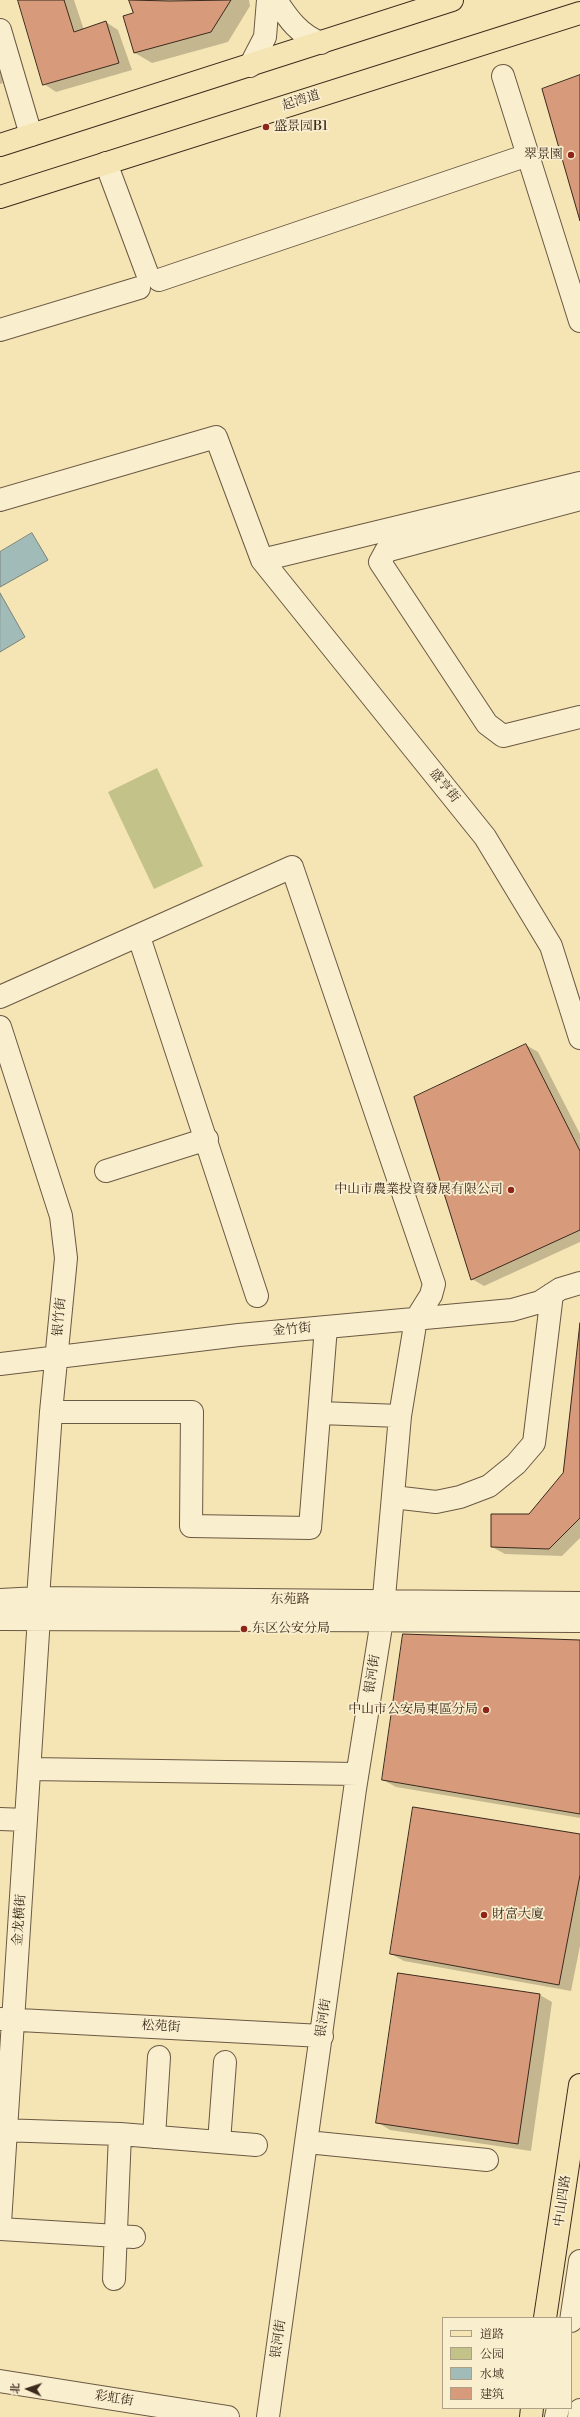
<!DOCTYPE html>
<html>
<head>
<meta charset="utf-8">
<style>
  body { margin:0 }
  #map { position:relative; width:580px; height:2417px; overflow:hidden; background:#f6e5b4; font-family:"Libre Bodoni","Noto Serif SC",serif }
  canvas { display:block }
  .legend { position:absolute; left:442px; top:2317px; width:130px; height:92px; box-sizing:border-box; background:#f9eece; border:1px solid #ada087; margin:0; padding:5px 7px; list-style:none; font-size:12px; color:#3c2a1d }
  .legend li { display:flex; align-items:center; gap:8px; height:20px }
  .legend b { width:20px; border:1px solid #ada087 }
  .north { position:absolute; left:8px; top:2369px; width:40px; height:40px; -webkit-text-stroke:3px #f9eece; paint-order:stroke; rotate:273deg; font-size:11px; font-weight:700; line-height:16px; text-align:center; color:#3c2a1d }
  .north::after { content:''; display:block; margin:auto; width:14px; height:18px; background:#3c2a1d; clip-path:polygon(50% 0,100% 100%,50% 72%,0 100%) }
</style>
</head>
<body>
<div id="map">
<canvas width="580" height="2417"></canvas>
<ul class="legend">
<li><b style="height:5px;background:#f6e5b4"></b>道路</li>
<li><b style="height:11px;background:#c3c289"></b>公园</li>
<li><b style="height:11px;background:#a1bcb8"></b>水域</li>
<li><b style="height:11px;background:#d79b7c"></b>建筑</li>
</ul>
<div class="north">北</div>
</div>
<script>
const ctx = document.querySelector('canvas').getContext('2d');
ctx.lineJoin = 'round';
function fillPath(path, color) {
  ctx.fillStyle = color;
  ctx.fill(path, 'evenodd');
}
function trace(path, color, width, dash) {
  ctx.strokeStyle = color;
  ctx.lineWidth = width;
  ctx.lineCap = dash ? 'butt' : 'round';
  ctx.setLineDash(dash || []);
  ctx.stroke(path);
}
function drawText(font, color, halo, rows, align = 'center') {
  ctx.font = font + ' "Libre Bodoni","Noto Serif SC",serif';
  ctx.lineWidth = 3.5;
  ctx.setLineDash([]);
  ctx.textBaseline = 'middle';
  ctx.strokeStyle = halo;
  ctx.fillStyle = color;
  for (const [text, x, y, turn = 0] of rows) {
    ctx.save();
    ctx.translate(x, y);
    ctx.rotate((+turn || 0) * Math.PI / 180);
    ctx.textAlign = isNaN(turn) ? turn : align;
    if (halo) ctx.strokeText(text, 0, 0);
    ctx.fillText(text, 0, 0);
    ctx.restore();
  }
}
fillPath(new Path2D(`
  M 157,768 L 203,866 L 154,889 L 108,792 Z`), '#c3c289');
const water = new Path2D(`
  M 32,533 L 48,560 L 0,587 L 0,552 Z
  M 0,593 L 25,637 L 0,652 Z`);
fillPath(water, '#a1bcb8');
trace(water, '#79827a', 1);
fillPath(new Path2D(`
  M 19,0 L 74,0 L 84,30 L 106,22 L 118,30 L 132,70 L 56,92 L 44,84 Z
  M 130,0 L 249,0 L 250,6 L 228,42 L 152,63 L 135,53 L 124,17 L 134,13 Z
  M 0,71 L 3,83 L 0,84 Z
  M 526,1045 L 538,1052 L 580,1134 L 580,1242 L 484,1286 L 472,1279 Z
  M 580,1332 L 580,1538 L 562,1556 L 505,1554 L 492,1547 L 529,1515 L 564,1473 Z
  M 580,1641 L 580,1818 L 396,1787 L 383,1780 Z
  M 580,1835 L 580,1946 L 571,1991 L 404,1961 L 391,1954 Z
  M 540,1995 L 552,2002 L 531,2151 L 390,2130 L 377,2122 Z`), '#0003');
const building = new Path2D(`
  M 18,0 L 64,0 L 74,32 L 106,21 L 119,63 L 43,85 Z
  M 129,0 L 170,1 L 231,0 L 211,32 L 134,53 L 123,16 L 133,13 Z
  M 580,75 L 580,221 L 542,89 Z
  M 526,1044 L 580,1151 L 580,1230 L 471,1280 L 414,1097 Z
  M 580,1323 L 580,1518 L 549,1549 L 491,1547 L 491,1514 L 529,1514 L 563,1473 Z
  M 403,1634 L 580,1640 L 580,1814 L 382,1780 Z
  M 413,1807 L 580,1834 L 580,1875 L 559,1985 L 390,1954 Z
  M 398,1973 L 540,1994 L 518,2144 L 376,2123 Z`);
fillPath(building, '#d79b7c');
trace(building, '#3c2a1d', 1);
const minor = new Path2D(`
  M 276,0 C 288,19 300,35 321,43
  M 0,30 L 31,135
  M 250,66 L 265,37 L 268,0
  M 503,76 L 580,321
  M 106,163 L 147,273
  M 159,280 L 528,155
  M 0,330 L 139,288
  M 580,499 L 386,551 L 380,562 L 487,724 L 503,736 L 580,717
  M 0,500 L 216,437 L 262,560 L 485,837 L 551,946 L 580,1038
  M 262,560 L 580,483
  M 139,937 L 257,1296
  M 0,997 L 292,867 L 434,1284 L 431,1295 L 416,1319 L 400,1416 L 382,1620 L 355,1789 L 268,2417
  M 0,1027 L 61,1216 L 66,1258 L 51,1412 L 38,1598 L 39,1617 L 0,2223
  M 106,1171 L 207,1139
  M 0,1364 L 239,1335 L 512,1310 L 540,1302 L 560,1289 L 580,1283
  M 51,1412 L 192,1412 L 191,1526 L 310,1528 L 326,1327
  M 320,1413 L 400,1416
  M 393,1497 L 436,1502 L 460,1497 L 489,1486 L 516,1464 L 534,1443 L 552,1294
  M 0,1600 L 38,1598 L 580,1603
  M 0,1619 L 580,1621
  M 30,1769 L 357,1774
  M 0,1819 L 26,1820
  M 0,2019 L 322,2036
  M 0,2130 L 120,2134 L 256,2145
  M 154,2137 L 159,2057
  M 219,2142 L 225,2062
  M 307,2142 L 487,2160
  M 0,2229 L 134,2237
  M 114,2279 L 120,2134
  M 571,2321 L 580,2261
  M 0,2381 L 228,2417
  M 556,2417 L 558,2408
  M 579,2417 L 580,2410`);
const major = new Path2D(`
  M 0,145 L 452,0
  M 0,197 L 580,13
  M 545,2318 L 580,2085
  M 531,2417 L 532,2408`);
trace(minor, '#6a5943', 24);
trace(major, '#3c2a1d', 24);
trace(minor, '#f9eece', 22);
trace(major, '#f6e5b4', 22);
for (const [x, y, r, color] of [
  [266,127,4,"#8f2418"],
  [571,155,4,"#8f2418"],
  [511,1190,4,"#8f2418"],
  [244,1629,4,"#8f2418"],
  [486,1710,4,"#8f2418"],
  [484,1915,4,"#8f2418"]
]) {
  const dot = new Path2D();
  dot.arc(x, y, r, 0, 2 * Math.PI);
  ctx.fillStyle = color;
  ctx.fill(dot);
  trace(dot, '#f9eece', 1.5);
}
drawText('13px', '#3c2a1d', '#f9eece', [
  ["起湾道",301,101,-18],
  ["盛亨街",444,786,51],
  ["银竹街",60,1317,-85],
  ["金竹街",292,1330,-5],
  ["东苑路",290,1600],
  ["银河街",373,1674,-81],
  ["金龙横街",20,1920,-86],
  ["银河街",324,2018,-82],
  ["松苑街",161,2027,3],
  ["中山四路",563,2201,-82],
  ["银河街",279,2339,-82],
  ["彩虹街",114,2399,9]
]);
drawText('13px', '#3c2a1d', '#f9eece', [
  ["盛景园B1",274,127],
  ["翠景園",563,155,"right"],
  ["中山市農業投資發展有限公司",503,1190,"right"],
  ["东区公安分局",252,1629],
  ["中山市公安局東區分局",478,1710,"right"],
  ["財富大廈",492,1915]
], 'left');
</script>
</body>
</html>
